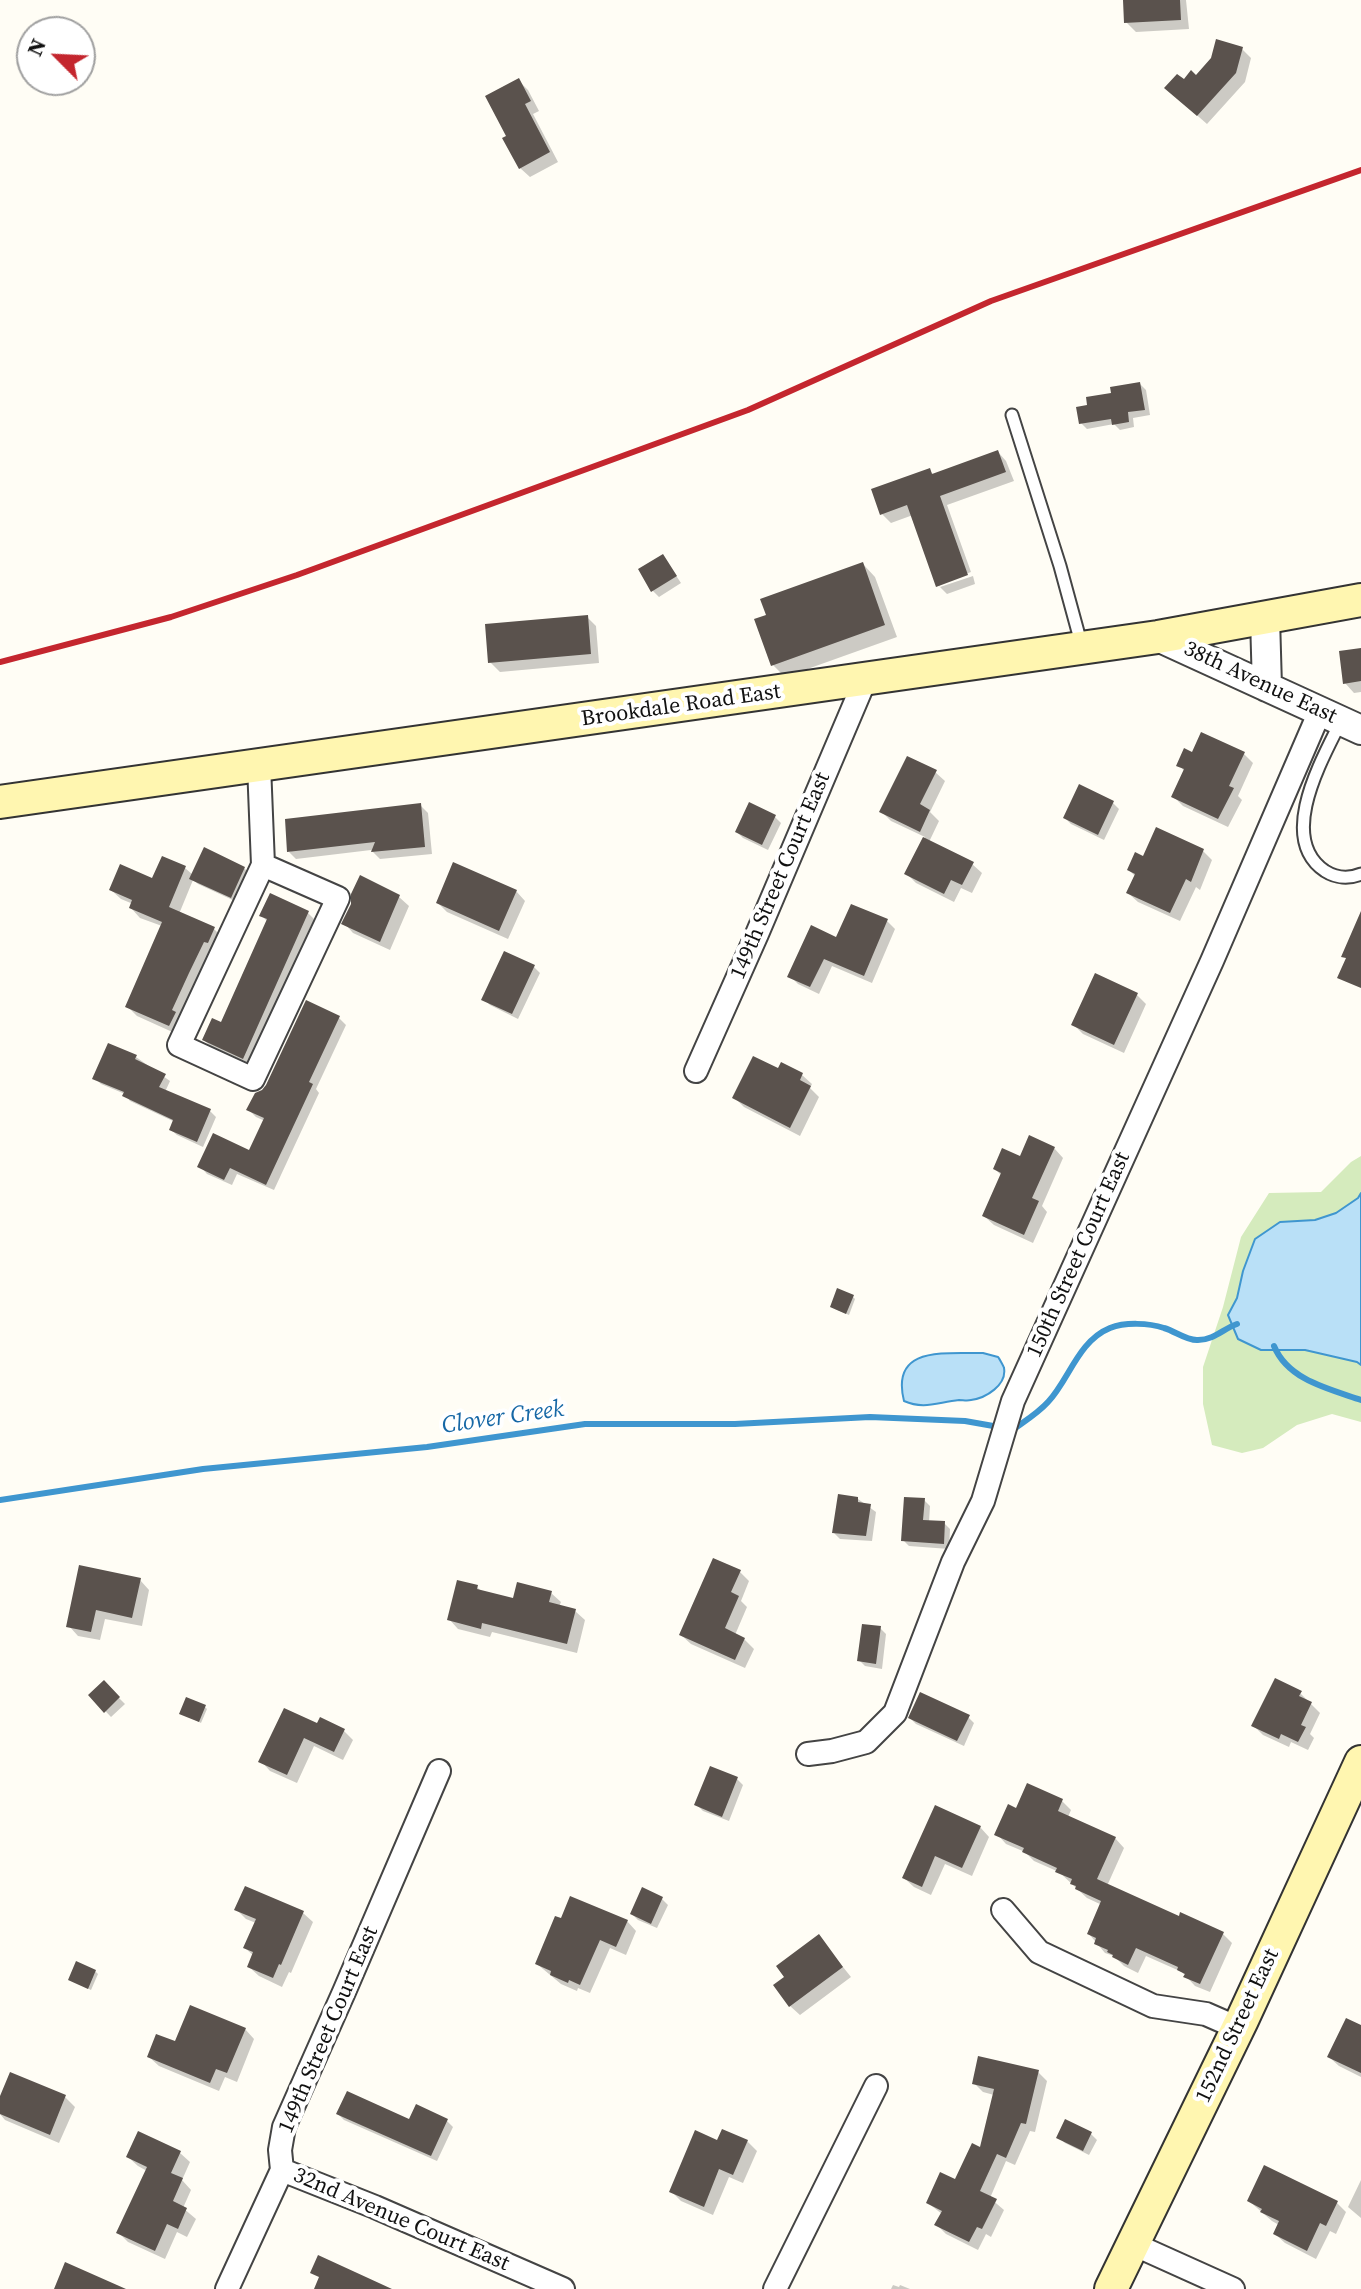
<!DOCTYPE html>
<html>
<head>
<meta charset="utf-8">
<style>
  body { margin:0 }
  #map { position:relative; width:1361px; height:2289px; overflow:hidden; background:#fffdf5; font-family:"Source Serif 4",serif }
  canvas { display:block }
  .north { position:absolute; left:16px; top:16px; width:80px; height:80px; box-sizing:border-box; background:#fff; border:2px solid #a0a0a0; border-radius:50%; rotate:294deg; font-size:22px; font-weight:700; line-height:32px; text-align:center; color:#111 }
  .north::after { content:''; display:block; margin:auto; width:28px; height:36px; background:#c4262e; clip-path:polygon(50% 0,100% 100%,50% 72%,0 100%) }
</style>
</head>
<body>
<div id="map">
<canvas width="1361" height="2289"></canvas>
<div class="north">N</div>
</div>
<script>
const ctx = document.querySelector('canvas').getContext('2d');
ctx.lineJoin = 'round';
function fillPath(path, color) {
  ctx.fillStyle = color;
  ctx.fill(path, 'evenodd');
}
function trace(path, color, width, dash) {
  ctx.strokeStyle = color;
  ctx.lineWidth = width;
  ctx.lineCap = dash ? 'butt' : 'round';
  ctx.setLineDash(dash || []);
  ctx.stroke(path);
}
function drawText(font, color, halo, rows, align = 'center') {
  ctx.font = font + ' "Source Serif 4",serif';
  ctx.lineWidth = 8;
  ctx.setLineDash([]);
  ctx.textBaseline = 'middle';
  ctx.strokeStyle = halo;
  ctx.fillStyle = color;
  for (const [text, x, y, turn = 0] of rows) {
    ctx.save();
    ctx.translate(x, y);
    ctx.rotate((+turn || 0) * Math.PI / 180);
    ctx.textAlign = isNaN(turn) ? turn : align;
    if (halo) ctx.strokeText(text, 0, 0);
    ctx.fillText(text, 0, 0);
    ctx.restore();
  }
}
fillPath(new Path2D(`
  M 1361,1156 L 1361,1422 L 1332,1414 L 1297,1425 L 1263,1448 L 1242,1453 L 1212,1445 L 1203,1404 L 1203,1367 L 1223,1307 L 1241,1237 L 1269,1193 L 1321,1192 L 1351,1162 Z`), '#d5ebbd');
const water = new Path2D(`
  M 1361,1193 L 1361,1365 L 1357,1362 L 1305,1350 L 1261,1350 L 1238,1339 L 1228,1315 L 1237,1298 L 1243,1271 L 1255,1239 L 1280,1222 L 1315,1220 L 1336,1213 L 1358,1198 Z
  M 983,1353 L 998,1357 C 999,1358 1004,1367 1004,1368 C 1007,1385 986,1398 971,1400 C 967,1401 963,1400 959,1400 C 938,1402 924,1410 904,1401 C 890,1345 946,1354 983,1353 Z`);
fillPath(water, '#b9e0f7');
trace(water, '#3f96cf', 2);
fillPath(new Path2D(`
  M 1125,0 L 1186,0 L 1189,29 L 1136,32 L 1126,22 Z
  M 1242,49 L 1251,58 L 1245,82 L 1207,124 L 1176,97 L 1184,82 L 1197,78 Z
  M 518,80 L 528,90 L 539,111 L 533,114 L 558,162 L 530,177 L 520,168 L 509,136 Z
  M 1140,384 L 1146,390 L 1150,415 L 1133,418 L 1134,427 L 1120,430 L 1114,424 L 1087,429 L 1081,423 L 1113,395 Z
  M 998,452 L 1006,461 L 1014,481 L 947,505 L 971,572 L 940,583 L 940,587 L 913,515 L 891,523 L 882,514 L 929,470 L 934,475 Z
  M 663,556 L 681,583 L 659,597 L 653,591 Z
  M 863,564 L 875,577 L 897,637 L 785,677 L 772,664 Z
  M 973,576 L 975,584 L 947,594 L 940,587 Z
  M 587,617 L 596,626 L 599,663 L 500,672 L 490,662 Z
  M 1361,650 L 1361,692 L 1354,693 L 1345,683 Z
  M 1193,754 L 1244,754 L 1253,763 L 1238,796 L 1242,800 L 1228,827 L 1183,806 L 1174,797 L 1185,772 L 1179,765 Z
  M 935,772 L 945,781 L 930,812 L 939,821 L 929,842 L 972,864 L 982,873 L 972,893 L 961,888 L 954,902 L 916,883 L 906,873 L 925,837 L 891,821 L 882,812 Z
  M 1113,803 L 1119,809 L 1104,840 L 1071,824 L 1065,818 Z
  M 420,805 L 428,813 L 432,854 L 380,859 L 371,850 L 296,859 L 289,852 Z
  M 775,817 L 781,823 L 768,850 L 743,838 L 737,832 Z
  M 1203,851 L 1212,860 L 1200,890 L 1196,887 L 1180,921 L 1138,902 L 1128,893 L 1136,877 L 1129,870 L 1144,859 Z
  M 185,868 L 193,875 L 244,868 L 250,874 L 237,902 L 198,884 L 193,880 L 179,914 L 214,929 L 223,938 L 179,1035 L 137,1016 L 128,1007 L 162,926 L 140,918 L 131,908 L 133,904 L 121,899 L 111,890 L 153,881 Z
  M 516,891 L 525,901 L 508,939 L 447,912 L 438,903 Z
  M 399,897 L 409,906 L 390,950 L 353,933 L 344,923 Z
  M 308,913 L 314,919 L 249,1063 L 210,1046 L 204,1040 L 222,1025 L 268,922 L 261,915 Z
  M 887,921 L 895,929 L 872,983 L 832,966 L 819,994 L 798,984 L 790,976 L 837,940 Z
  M 534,967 L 540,973 L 518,1019 L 490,1005 L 484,999 Z
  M 1137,995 L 1146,1004 L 1124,1053 L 1083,1034 L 1073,1024 Z
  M 307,1002 L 339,1018 L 346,1025 L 316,1089 L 319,1093 L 274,1190 L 237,1174 L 232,1185 L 207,1174 L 200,1166 L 250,1153 L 265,1121 L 256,1117 L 249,1110 L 263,1092 Z
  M 136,1057 L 170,1081 L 165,1092 L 210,1111 L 216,1117 L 203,1147 L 177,1135 L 171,1130 L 175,1122 L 130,1101 L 125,1094 L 101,1084 L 95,1078 Z
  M 778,1071 L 802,1075 L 812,1084 L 810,1088 L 819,1097 L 800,1136 L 744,1107 L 735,1098 Z
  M 1054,1148 L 1063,1158 L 1042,1206 L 1047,1212 L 1033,1243 L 994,1225 L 984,1216 L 1002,1176 L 995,1169 Z
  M 853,1297 L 855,1299 L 849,1315 L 835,1309 Z
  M 858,1499 L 876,1512 L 872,1541 L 840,1539 L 834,1533 Z
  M 924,1500 L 930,1506 L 929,1522 L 944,1523 L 950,1529 L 949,1549 L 909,1546 L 903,1540 Z
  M 740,1572 L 749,1581 L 741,1601 L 747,1607 L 735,1635 L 744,1639 L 754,1649 L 745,1668 L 691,1644 L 681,1635 Z
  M 140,1580 L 149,1590 L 142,1626 L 105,1619 L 100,1640 L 78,1636 L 69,1626 Z
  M 477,1587 L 482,1592 L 515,1600 L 551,1593 L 561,1602 L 559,1607 L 575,1611 L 585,1620 L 577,1653 L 492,1632 L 490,1637 L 458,1629 L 449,1619 Z
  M 880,1628 L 886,1634 L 882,1669 L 865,1666 L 859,1660 Z
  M 104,1683 L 125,1704 L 111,1717 L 90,1695 Z
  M 1300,1693 L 1320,1713 L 1310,1734 L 1314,1738 L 1308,1750 L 1291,1742 L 1289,1747 L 1263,1735 L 1254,1726 Z
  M 205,1707 L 207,1709 L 201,1723 L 181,1713 Z
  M 968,1717 L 974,1723 L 964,1746 L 916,1724 L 910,1718 Z
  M 318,1726 L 344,1731 L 353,1740 L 343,1760 L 314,1746 L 297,1783 L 270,1771 L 261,1761 Z
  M 737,1779 L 743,1785 L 729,1821 L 703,1811 L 697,1805 Z
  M 1062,1801 L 1071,1810 L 1068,1817 L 1115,1838 L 1124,1848 L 1107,1886 L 1180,1918 L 1222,1933 L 1232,1943 L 1210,1992 L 1195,1986 L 1182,1972 L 1146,1956 L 1138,1973 L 1124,1966 L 1114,1956 L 1105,1953 L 1089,1934 L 1102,1905 L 1087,1898 L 1059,1872 L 1034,1861 L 1025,1852 L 1006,1844 L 997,1834 L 1018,1810 Z
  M 936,1808 L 980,1827 L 989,1837 L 972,1876 L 945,1864 L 931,1895 L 914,1887 L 904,1878 Z
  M 662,1899 L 668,1905 L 657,1928 L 638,1920 L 632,1914 Z
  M 237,1910 L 303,1913 L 313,1922 L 291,1973 L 289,1972 L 282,1987 L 259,1976 L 249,1967 L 254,1956 L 245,1948 L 256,1923 L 246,1919 Z
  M 627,1921 L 636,1931 L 626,1955 L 610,1948 L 590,1993 L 578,1988 L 577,1991 L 561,1984 L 537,1964 Z
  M 819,1937 L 851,1977 L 800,2015 L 790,2006 L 787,1977 Z
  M 95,1971 L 98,1974 L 91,1990 L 70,1980 Z
  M 1361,2028 L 1361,2077 L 1339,2066 L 1329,2057 Z
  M 245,2029 L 254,2039 L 237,2082 L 225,2077 L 219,2091 L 159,2066 L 149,2057 L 176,2044 Z
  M 1038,2072 L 1047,2081 L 1035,2132 L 1030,2131 L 1015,2165 L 1006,2161 L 990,2198 L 1004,2210 L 991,2237 L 986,2234 L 978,2250 L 946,2234 L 937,2225 L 942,2214 L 928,2203 L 956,2182 L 981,2149 L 994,2095 L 983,2092 L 974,2083 Z
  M 65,2097 L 75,2107 L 59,2143 L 5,2120 L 0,2114 L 0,2101 Z
  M 338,2114 L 410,2121 L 447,2121 L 453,2127 L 437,2161 L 344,2120 Z
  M 1066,2122 L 1091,2134 L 1097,2140 L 1089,2155 L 1065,2143 L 1059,2137 Z
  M 139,2134 L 180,2153 L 190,2162 L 182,2180 L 191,2190 L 183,2208 L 196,2219 L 187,2237 L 177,2232 L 165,2259 L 128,2242 L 119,2233 L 147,2171 L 138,2166 L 128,2157 Z
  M 747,2141 L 757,2151 L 743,2183 L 729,2177 L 713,2215 L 681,2201 L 672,2192 L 718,2142 Z
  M 1361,2180 L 1361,2218 L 1348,2207 Z
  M 1249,2201 L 1337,2203 L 1346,2212 L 1336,2234 L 1330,2231 L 1316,2259 L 1285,2243 L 1275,2234 L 1279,2225 L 1272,2221 Z
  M 893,2285 L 899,2287 L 900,2285 L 910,2289 L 891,2289 Z`), '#0003');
trace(new Path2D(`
  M 1274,1346 C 1288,1380 1329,1389 1361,1400
  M 1010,1429 L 1014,1429 C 1025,1421 1038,1413 1048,1402 C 1069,1380 1078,1341 1110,1328 C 1125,1322 1149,1323 1164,1328 C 1175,1331 1187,1341 1198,1340 C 1214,1340 1223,1329 1237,1324
  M 0,1500 L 203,1469 L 427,1447 L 585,1424 L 735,1424 L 870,1417 L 965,1421 L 999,1427`), '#3f96cf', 6);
fillPath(new Path2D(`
  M 1123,0 L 1180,0 L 1181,20 L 1124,23 Z
  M 1216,39 L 1243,47 L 1236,73 L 1197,116 L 1164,88 L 1177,74 L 1184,79 L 1191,70 L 1196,75 L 1211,58 Z
  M 519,78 L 531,101 L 525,104 L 550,152 L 519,169 L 502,138 L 506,136 L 485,96 Z
  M 1140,382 L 1145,410 L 1128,412 L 1129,422 L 1112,425 L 1111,419 L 1079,424 L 1076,407 L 1087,405 L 1086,397 L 1111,393 L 1110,387 Z
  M 998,450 L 1006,472 L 940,496 L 968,575 L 936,587 L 907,505 L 880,515 L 871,489 L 930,468 L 932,474 Z
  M 663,554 L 677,576 L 651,592 L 638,569 Z
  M 863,562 L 885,625 L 771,666 L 754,619 L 766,615 L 760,599 Z
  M 588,615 L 591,654 L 488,663 L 485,624 Z
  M 1361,648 L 1361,681 L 1343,684 L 1339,651 Z
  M 1201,732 L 1245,752 L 1229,786 L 1234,788 L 1218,819 L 1171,797 L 1184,769 L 1176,766 L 1184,748 L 1192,752 Z
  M 907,756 L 937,770 L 920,804 L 930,810 L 920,832 L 879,812 Z
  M 1079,784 L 1114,801 L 1098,835 L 1063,818 Z
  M 749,802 L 776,815 L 762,845 L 735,832 Z
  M 421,803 L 425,847 L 371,852 L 375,842 L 287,852 L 285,819 Z
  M 1156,827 L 1204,849 L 1191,882 L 1186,879 L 1170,913 L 1126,893 L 1135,874 L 1127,870 L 1135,852 L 1143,856 Z
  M 923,837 L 974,862 L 962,885 L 951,880 L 944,894 L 904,874 Z
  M 204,847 L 245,867 L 231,898 L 189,879 Z
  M 162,856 L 186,866 L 169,907 L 215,927 L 208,943 L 204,942 L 189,973 L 172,1010 L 176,1012 L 169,1026 L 125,1007 L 162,922 L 129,908 L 132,900 L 109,890 L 120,864 L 152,878 Z
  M 453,862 L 517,890 L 499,931 L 436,903 Z
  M 360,875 L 400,895 L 380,942 L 341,924 L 351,904 L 351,894 Z
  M 270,893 L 309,911 L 243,1059 L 202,1040 L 212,1018 L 221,1022 L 267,919 L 259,916 Z
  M 851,904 L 888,919 L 864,976 L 824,959 L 810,987 L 787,977 L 811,925 L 836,937 Z
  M 1361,911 L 1361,988 L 1337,978 L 1346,958 L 1341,957 Z
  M 504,951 L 535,965 L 512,1014 L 481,1000 Z
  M 1095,973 L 1138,993 L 1114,1045 L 1071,1025 Z
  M 306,1000 L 340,1016 L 309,1082 L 313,1084 L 266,1185 L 230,1168 L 224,1180 L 197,1167 L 213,1133 L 249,1150 L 264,1118 L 246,1110 L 255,1093 L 262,1090 L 266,1085 Z
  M 108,1043 L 137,1055 L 135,1059 L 166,1074 L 159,1087 L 211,1109 L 197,1142 L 169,1130 L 173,1120 L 122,1096 L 124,1092 L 92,1079 Z
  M 753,1056 L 778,1068 L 781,1062 L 803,1073 L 800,1080 L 811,1086 L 790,1128 L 732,1098 Z
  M 1029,1135 L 1055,1147 L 1032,1198 L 1039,1201 L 1024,1235 L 982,1216 L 1001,1173 L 993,1169 L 1002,1148 L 1020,1156 Z
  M 837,1288 L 854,1295 L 846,1314 L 830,1307 Z
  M 838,1494 L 858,1497 L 858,1502 L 871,1504 L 866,1536 L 832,1533 Z
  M 904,1497 L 925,1498 L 923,1520 L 945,1521 L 944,1544 L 901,1541 Z
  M 713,1558 L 741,1570 L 731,1592 L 739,1596 L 725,1628 L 745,1638 L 735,1660 L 679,1635 Z
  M 79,1565 L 141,1578 L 132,1618 L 96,1610 L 91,1632 L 66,1627 Z
  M 457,1580 L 478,1585 L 477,1589 L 513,1598 L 517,1582 L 552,1591 L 549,1602 L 576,1609 L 567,1644 L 482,1623 L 481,1629 L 447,1620 Z
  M 862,1624 L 881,1626 L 876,1664 L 857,1661 Z
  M 1275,1678 L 1302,1691 L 1299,1696 L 1312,1702 L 1301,1725 L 1306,1727 L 1298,1742 L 1281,1734 L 1279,1739 L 1251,1726 Z
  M 104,1680 L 120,1697 L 104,1713 L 88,1695 Z
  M 920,1692 L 970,1715 L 957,1741 L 908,1718 Z
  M 186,1697 L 206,1705 L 199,1722 L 179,1714 Z
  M 284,1708 L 317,1723 L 320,1717 L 345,1729 L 334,1752 L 304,1738 L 287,1775 L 258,1762 Z
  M 710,1766 L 738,1777 L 722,1817 L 694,1805 Z
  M 1027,1783 L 1063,1799 L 1058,1811 L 1116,1837 L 1097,1879 L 1179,1916 L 1180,1912 L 1224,1932 L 1200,1984 L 1183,1977 L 1185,1974 L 1177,1970 L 1178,1967 L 1136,1948 L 1128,1965 L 1112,1957 L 1113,1955 L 1107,1952 L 1108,1950 L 1094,1944 L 1096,1938 L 1087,1934 L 1101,1901 L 1075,1889 L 1076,1886 L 1070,1884 L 1072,1879 L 1055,1872 L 1057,1868 L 1022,1852 L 1024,1848 L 994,1835 L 1008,1804 L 1016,1808 Z
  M 935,1805 L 981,1826 L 962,1868 L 935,1856 L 922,1887 L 902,1878 Z
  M 245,1886 L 304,1911 L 281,1965 L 279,1964 L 273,1978 L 247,1967 L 253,1952 L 243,1948 L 256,1919 L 234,1910 Z
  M 642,1887 L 663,1897 L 651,1924 L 630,1914 Z
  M 570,1896 L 628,1920 L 616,1947 L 600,1940 L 580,1985 L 569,1980 L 568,1983 L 550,1975 L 551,1971 L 535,1964 L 555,1916 L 561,1918 Z
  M 819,1934 L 843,1967 L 789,2007 L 773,1985 L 784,1977 L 776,1966 Z
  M 76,1961 L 96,1970 L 88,1989 L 68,1980 Z
  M 190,2005 L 246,2028 L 227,2073 L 216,2069 L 210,2083 L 147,2057 L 156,2034 L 175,2041 Z
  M 1346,2018 L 1361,2025 L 1361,2073 L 1327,2057 Z
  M 978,2056 L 1039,2070 L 1026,2124 L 1021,2123 L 1006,2158 L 997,2154 L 980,2191 L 997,2199 L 982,2229 L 977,2227 L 969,2242 L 934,2225 L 942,2211 L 926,2203 L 940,2172 L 955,2179 L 972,2143 L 980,2147 L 994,2089 L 972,2084 Z
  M 10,2072 L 66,2095 L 50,2135 L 0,2114 L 0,2096 Z
  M 347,2091 L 409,2119 L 416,2104 L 448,2119 L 431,2156 L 336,2114 Z
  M 1065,2119 L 1092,2132 L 1083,2151 L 1056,2138 Z
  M 722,2129 L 748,2140 L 733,2175 L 719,2169 L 704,2207 L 669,2192 L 695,2130 L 717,2140 Z
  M 138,2131 L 181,2151 L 171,2173 L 183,2178 L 173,2201 L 187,2208 L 178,2229 L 167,2224 L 155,2251 L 116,2233 L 147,2167 L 126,2157 Z
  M 1264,2165 L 1338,2201 L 1326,2226 L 1320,2223 L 1307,2251 L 1273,2234 L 1279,2221 L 1260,2212 L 1262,2209 L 1247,2201 Z
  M 318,2255 L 392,2289 L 314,2289 L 319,2277 L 310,2273 Z
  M 65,2262 L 126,2289 L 54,2289 Z`), '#5a524d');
const service = new Path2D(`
  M 1012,415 L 1060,566 L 1081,643
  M 1341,721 C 1323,758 1276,838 1325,871 C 1336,878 1349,879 1361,874`);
const minor = new Path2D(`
  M 259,765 L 263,865 L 179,1045 L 253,1079 L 338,898 L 263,865
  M 696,1071 L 757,934 L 865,680
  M 808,1754 L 832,1751 L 866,1742 L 895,1713 L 953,1562 L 983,1501 L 1013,1401 L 1212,961 L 1320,711
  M 1003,1910 L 1039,1952 L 1153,2006 L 1206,2014 L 1238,2028
  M 282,2170 L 375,2207 L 563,2289
  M 1133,2244 L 1233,2289
  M 227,2289 L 282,2170 L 280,2150 L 284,2127 L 344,1992 L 439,1771
  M 775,2289 L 876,2086`);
const tertiary = new Path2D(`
  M 1265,618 L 1267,687
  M 1158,637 L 1361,730`);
const secondary = new Path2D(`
  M 0,802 L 1158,637 L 1361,600
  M 1111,2289 L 1242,2020 L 1361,1762`);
trace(service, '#444', 15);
trace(minor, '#444', 26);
trace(tertiary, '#444', 32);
trace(secondary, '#333', 36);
trace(service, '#fff', 11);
trace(minor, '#fff', 22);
trace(tertiary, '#fff', 28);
trace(secondary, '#fff6b0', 32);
trace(new Path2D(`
  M 0,662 L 171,617 L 297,575 L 748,410 L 991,301 L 1361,170`), '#c4262e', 6);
drawText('22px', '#111', '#fff', [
  ["38th Avenue East",1260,683,25],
  ["Brookdale Road East",681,706,-8],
  ["149th Street Court East",781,876,-67],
  ["150th Street Court East",1079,1255,-66],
  ["152nd Street East",1238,2026,-65],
  ["149th Street Court East",329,2030,-67],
  ["32nd Avenue Court East",401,2220,23]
]);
drawText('italic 24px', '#1768a6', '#fff', [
  ["Clover Creek",503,1418,-8]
]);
</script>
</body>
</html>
